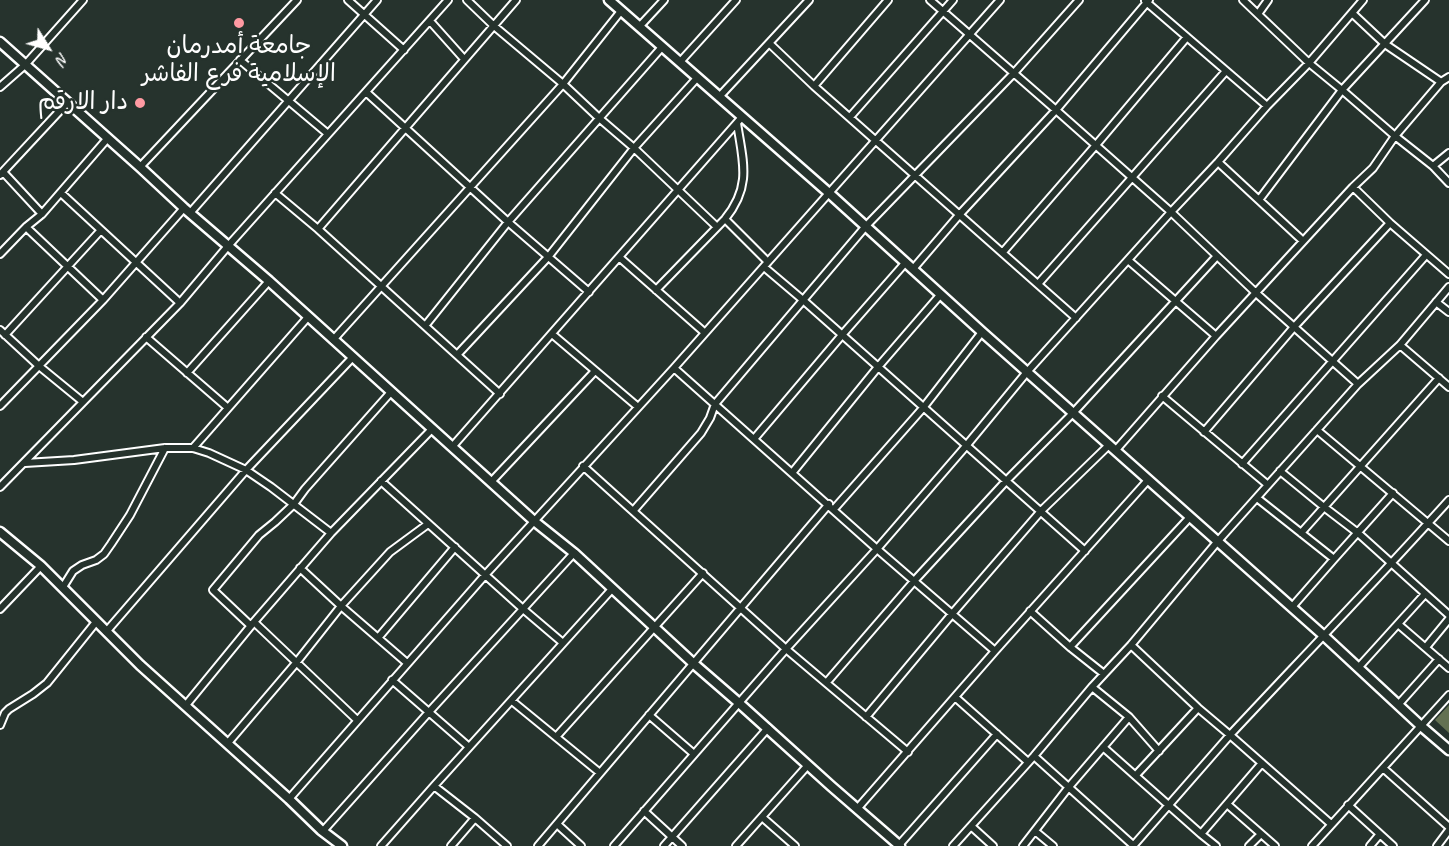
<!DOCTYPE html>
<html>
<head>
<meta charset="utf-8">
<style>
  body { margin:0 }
  #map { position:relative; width:1449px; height:846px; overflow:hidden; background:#26332d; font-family:Caveat,sans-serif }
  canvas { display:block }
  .north { position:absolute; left:18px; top:18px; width:60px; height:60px; -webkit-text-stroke:4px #26332d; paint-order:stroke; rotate:127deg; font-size:16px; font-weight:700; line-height:24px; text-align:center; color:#fff }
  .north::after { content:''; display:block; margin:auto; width:21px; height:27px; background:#fff; clip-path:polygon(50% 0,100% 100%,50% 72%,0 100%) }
</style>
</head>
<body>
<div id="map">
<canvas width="1449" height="846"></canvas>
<div class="north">N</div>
</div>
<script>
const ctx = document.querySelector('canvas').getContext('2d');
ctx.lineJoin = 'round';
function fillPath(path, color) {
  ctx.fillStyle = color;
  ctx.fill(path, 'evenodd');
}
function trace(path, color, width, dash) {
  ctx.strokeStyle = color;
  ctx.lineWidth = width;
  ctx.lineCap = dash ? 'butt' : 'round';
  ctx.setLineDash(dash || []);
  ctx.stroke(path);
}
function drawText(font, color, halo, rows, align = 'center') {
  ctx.font = font + ' Caveat,"Playpen Sans Arabic",sans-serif';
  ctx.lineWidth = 5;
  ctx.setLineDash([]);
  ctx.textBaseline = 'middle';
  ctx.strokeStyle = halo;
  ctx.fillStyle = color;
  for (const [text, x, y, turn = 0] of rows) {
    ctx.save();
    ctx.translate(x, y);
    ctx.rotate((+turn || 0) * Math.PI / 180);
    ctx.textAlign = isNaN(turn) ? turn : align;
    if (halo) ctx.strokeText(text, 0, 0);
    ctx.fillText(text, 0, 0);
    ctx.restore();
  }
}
fillPath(new Path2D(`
  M 1449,705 L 1449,733 L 1435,720 Z`), '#637152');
const minor = new Path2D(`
  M 348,0 L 404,50
  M 467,0 L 494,26 L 563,84 L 599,118 L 634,148 L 717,227
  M 930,0 L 1056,110 L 1171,212 L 1256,293 L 1358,384
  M 1243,0 L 1309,63 L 1342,90 L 1395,136 L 1433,166 L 1449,183
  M 1145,1 L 1267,106
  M 1352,13 L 1385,44 L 1441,82
  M 1258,14 L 1268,0
  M 430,21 L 464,59
  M 639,27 L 664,0
  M 769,43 L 814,86 L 1076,318
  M 240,60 L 328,134
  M 680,62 L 736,0
  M 814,86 L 888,0
  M 0,87 L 25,65 L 83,0
  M 366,92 L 508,222 L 589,292
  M 719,97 L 809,0
  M 850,117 L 953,0
  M 1218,162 L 1303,241
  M 1433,166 L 1449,153
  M 140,167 L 297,0
  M 3,172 L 42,214
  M 0,175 L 67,103
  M 1353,187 L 1390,223 L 1449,274
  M 61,193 L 180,303
  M 275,193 L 318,229 L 500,394
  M 1259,200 L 1342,90 L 1425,0
  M 190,213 L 377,0
  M 725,219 L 768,262
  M 26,227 L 103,300
  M 318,229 L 516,0
  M 1003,252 L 1096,145 L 1187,37
  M 0,254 L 26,227 L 42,214 L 107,139
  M 619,257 L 704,332
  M 1128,260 L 1216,336
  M 764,267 L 803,300 L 1085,551
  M 913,269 L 960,214 L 1056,110 L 1149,0
  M 1038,284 L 1226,71
  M 656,290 L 725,219 C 752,186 743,162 737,123
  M 1436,302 L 1449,312
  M 425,326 L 508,222 L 662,47
  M 0,330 L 39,366 L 83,402
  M 552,334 L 638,407
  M 5,335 L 101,230
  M 146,337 L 228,408
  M 333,340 L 563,84 L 621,11
  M 1400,345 L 1449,387
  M 457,355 L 549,256 L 634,148 L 697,78
  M 674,368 L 877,549 L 995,651
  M 187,373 L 269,281
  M 1162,396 L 1268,485
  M 0,406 L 103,300 L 184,208
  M 1317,430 L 1449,541
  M 1204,432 L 1294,327 L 1390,223
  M 754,439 L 842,335 L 906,262
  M 452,447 L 742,117
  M 193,448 L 308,317
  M 1115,451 L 1216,336 L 1353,187 L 1373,168 L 1395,136 L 1441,82 L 1449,77
  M 25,463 L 74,460 L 165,448 L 193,448 L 209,453 L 246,470 L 271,487 L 331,533
  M 1242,464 L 1426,255
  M 583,466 L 786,649 L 908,752
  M 1280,471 L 1324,507 L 1358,533 L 1449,615
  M 792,473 L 878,367 L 941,294
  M 381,481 L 523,609 L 563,643
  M 491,482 L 595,371
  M 0,487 L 180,303 L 228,246 L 448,0
  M 1257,498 L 1334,559
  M 834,509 L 923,408 L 982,332
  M 634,510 L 701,433 L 710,418 L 715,404 L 866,226 L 1014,73 L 1079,0
  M 1301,533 L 1439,378
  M 300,568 L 341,606 L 407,663
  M 63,587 L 73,571 L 82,565 L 96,560 L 104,554 L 111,544 L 130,515 L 165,448
  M 1292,607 L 1334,559 L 1393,493
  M 0,609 L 41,566
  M 1030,611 L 1070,647 L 1104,674
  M 254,622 L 357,720
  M 1398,624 L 1449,668
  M 251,626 L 213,590 L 259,535 L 275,522 L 294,504 L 305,489 L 391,392
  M 106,632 L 246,470 L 352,358
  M 378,638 L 455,547
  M 1131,645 L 1198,708 L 1230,735 L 1133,846
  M 1070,647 L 1190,517
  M 1426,647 L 1449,619
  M 1358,668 L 1425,594
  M 392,680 L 469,747
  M 827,682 L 915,580 L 1006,481 L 1073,413 L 1217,256
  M 1092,687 L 1129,717 L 1159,751
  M 955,697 L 1028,762
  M 512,701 L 600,773
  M 186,705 L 254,622 L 331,533 L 432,429
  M 1398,705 L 1439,659
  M 649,715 L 694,754
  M 866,717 L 952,614 L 1041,511 L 1109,445
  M 0,725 L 5,713 L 9,709 L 33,694 L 47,683 L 96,622
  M 556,737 L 703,573
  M 227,744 L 296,663 L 341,606 L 390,552 L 428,524
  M 1103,747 L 1201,834 L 1216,846
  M 1034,756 L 1134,846
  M 1383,768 L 1449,827
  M 1136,775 L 1198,708
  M 434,786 L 475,818 L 507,846
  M 289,799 L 486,574 L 674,368 L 1000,0
  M 1227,804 L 1275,846
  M 1348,805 L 1393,846
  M 857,809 L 995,651 L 1148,480
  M 644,811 L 682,846
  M 762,817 L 795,846
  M 557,824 L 581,846
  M 1331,824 L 1230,735 C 1303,657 1377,580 1449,500
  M 971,826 L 993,846
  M 323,831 L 429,712 L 574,553
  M 1035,831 L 1053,846
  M 1201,834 L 1262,763
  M 899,845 L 997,734
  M 381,846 L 434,786 L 612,589
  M 451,846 L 475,818
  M 538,846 L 829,504
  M 614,846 L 786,649 L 877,549 L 966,446 L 1027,372 L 1171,212 L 1218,162 L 1267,106 L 1309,63 L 1363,0
  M 664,846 L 768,728
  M 736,846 L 808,765
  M 953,846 L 1034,756 L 1092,687 L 1131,645 L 1218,541 L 1358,384 L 1400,345 L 1449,287
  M 1023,846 L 1068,788 L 1129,717
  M 1249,846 L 1261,834
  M 1312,846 L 1449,695
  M 1370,846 L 1380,834
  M 1437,846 L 1449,830`);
const tertiary = new Path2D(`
  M 609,0 L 829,193 L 982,332 L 1323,635 L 1421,726 L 1449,750
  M 0,42 L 140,167 L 184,208 L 269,281 L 534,521 L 574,553 L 694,664 L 739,703 L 831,786 L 900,846
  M 0,532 L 41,566 L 140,665 L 289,799 L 321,830 L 342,846`);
trace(minor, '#fff', 10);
trace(tertiary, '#fff', 13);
trace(minor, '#26332d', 6);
trace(tertiary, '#26332d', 8);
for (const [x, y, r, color] of [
  [239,23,6,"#ff9aa2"],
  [140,103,6,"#ff9aa2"]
]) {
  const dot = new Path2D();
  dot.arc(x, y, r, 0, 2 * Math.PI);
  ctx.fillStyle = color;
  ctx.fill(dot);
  trace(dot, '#26332d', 2);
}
drawText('24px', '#fff', '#26332d', [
  ["جامعة أمدرمان",239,47],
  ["الإسلامية فرع الفاشر",239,75],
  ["دار الارقم",128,103,"right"]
]);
</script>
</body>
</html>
